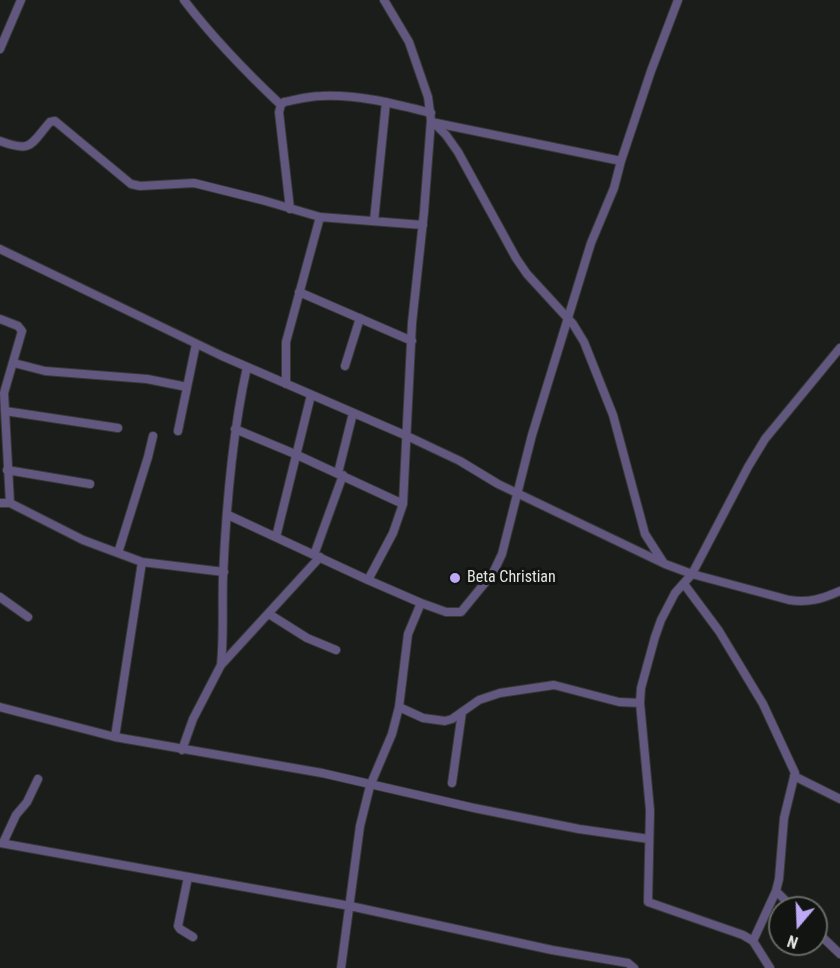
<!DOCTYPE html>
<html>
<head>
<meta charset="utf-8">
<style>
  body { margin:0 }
  #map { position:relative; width:840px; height:968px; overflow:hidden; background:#1b1d1a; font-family:"Roboto Condensed",sans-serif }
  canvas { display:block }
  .north { position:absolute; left:768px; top:896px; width:60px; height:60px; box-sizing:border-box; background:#121411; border:2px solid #666865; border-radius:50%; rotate:199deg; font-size:16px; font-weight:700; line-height:24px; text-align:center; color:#e4e5e3 }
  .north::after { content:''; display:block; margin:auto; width:21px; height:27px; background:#bda9f5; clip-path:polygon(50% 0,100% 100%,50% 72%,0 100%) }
</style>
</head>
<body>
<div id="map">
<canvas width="840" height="968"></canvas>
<div class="north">N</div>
</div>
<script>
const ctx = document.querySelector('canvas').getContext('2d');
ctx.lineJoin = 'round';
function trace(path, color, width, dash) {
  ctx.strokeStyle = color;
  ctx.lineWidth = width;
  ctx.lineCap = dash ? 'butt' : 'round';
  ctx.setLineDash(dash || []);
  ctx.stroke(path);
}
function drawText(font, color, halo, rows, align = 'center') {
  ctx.font = font + ' "Roboto Condensed",sans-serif';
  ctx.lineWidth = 6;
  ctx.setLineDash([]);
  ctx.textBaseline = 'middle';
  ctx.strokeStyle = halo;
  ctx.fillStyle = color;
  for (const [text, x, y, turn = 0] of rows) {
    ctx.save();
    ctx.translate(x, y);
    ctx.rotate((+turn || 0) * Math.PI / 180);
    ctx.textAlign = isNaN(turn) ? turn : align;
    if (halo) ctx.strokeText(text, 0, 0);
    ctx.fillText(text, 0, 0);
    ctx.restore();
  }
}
const street = new Path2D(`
  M 184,0 C 213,38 246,72 281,105
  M 0,49 L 21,0
  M 431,120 L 446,135 L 458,152 L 516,258 L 527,274 L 573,324 L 584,342 L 613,415 L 645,534 L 663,562
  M 436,123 L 621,161
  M 0,141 C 32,153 30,145 50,122 L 55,121 L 131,184 L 140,186 L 194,183 L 262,200 L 320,217 L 423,225
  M 290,209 L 279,112 L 281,105 L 284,102 C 296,100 308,96 321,96 C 358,94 395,104 431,113
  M 374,221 L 386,102
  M 0,249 L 222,356 L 407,436 L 460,461 L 498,484 L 665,564 L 692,574 L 789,600 C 809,603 822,599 840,591
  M 299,292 L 412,341
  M 0,319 L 18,326 L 22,331 L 4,393 L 10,503
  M 14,363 L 45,371 L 147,379 L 187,387
  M 345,366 L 360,318
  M 286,384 L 286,342 L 320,217
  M 5,411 L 118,428
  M 235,429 L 295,454 L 403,504
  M 178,431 L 196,344
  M 7,470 L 90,484
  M 338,473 L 353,413
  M 0,503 L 10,503 L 83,540 L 142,562 L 115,737
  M 228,515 L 368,580
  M 276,537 L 311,395
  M 118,553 L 148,457 L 153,436
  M 314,555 L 343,475
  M 142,562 L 224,572
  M 684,584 L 719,631 L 763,704 L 795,773 L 784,818 L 779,879 L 776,891 L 753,941
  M 0,597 L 28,617
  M 421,603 L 446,612 L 461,612 L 493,573 L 502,554 L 532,435 L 591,243 L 614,188 L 621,161 L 651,71 L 678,0
  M 269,614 L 307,638 L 336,650
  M 221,665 C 224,635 222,606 223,577 C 226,509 232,434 247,367
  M 0,707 L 115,737 L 322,773 L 474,808 L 579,829 L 649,839
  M 399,707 L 423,718 L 445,721 L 452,719 L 479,700 L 500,693 L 554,685 L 619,702 L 640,703
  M 182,750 L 193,719 L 221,665 L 320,557
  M 794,776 L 840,799
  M 452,783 L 462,712
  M 0,843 L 350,906 L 552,950 L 628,963 L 634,968
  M 3,843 L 16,815 L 27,802 L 38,779
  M 188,877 L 178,926 L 180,929 L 193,937
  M 776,891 L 793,908
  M 816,931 L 840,954
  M 341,968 L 360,826 L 370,786 L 392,734 L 399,707 L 408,634 L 421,603 L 368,580 L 393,533 L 403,504 L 412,323 L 424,212 L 431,120 L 428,97 L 409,42 L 384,0
  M 770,968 L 753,941 L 743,935 L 648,902 L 650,810 L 640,703 L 641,688 L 655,637 L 661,620 L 675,593 L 692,574 L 748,467 L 765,439 L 840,348`);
trace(street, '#373936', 10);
trace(street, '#62577f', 8);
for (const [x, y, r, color] of [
  [455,578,6,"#bda9f5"]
]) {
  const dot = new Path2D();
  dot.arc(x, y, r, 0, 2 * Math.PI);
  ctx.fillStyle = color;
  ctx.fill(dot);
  trace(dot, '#121411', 2);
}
drawText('16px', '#e4e5e3', '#121411', [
  ["Beta Christian",467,578]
], 'left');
</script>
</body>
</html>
